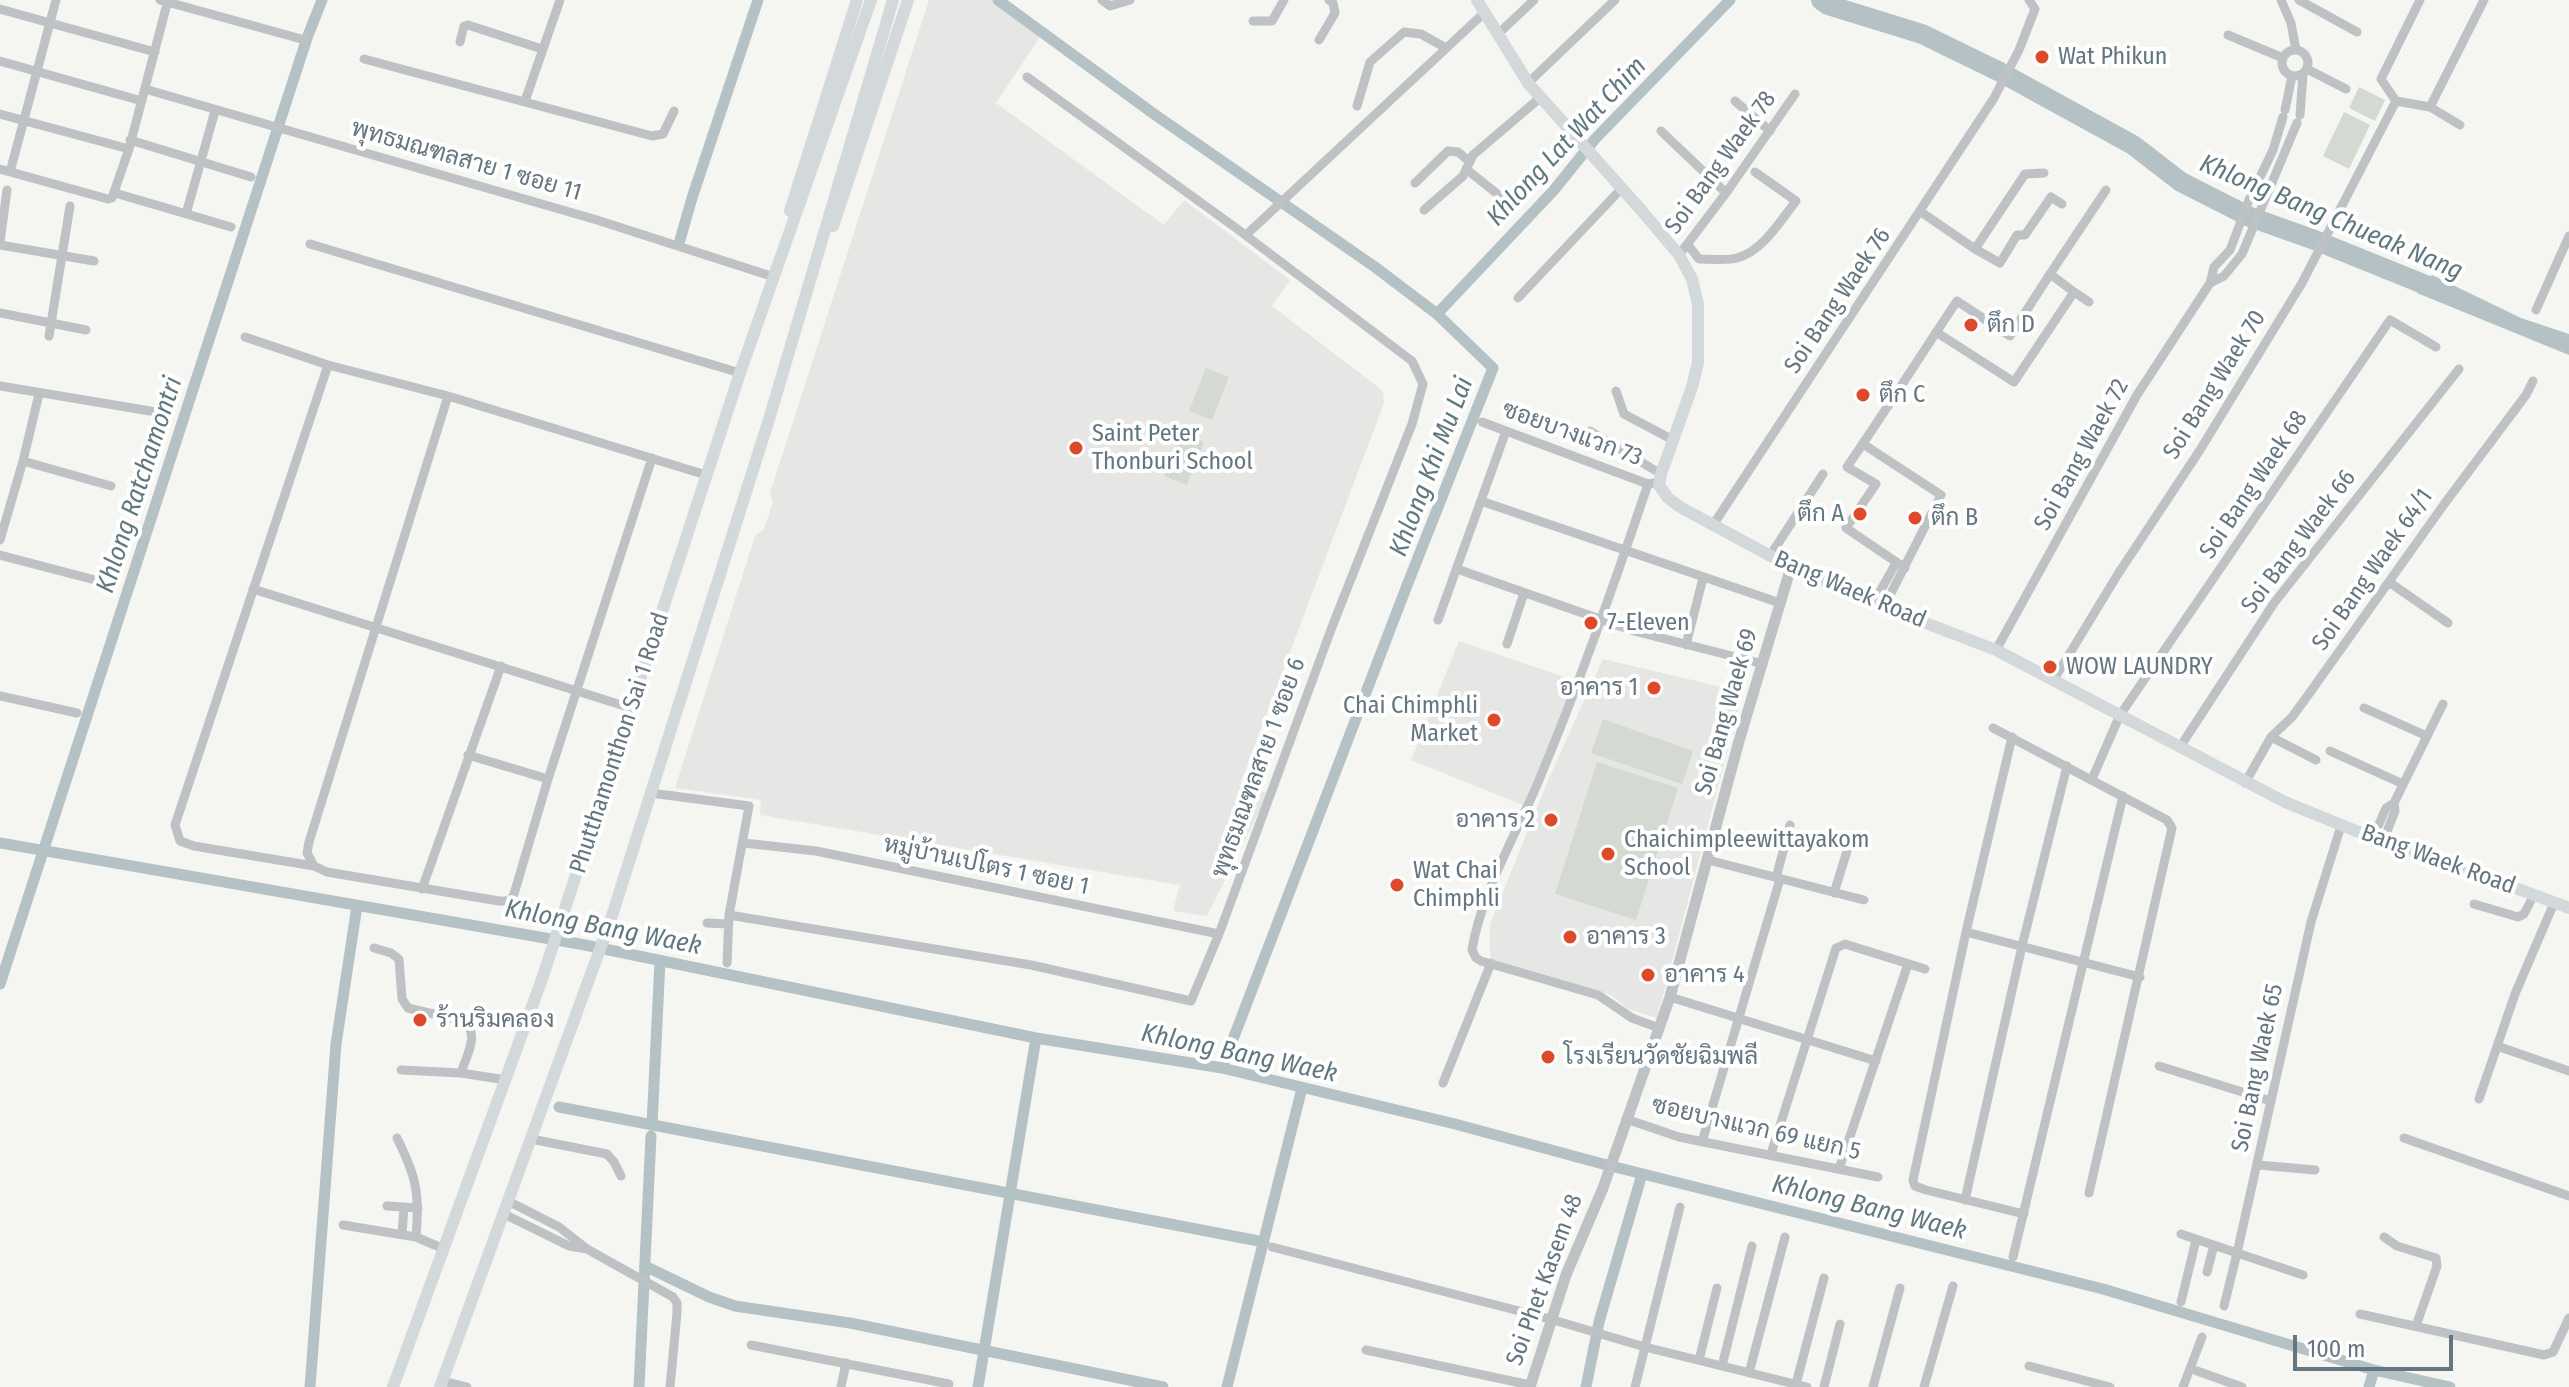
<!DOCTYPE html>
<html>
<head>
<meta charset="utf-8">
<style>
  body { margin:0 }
  #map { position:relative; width:2569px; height:1387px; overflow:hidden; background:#f5f5f1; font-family:"Fira Sans Condensed",sans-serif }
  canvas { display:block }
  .scale { position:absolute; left:2293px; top:1335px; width:160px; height:36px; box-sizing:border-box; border:4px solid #657681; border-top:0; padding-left:10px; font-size:24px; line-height:28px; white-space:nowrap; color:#657681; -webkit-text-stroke:6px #fff; paint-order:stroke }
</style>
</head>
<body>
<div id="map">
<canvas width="2569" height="1387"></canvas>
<div class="scale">100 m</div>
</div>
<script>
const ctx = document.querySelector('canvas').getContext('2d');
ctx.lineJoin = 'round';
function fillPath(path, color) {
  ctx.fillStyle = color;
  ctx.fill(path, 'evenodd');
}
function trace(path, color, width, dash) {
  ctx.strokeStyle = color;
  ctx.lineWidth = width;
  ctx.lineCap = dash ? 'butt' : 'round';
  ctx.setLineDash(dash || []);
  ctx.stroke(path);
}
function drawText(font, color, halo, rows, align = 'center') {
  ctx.font = font + ' "Fira Sans Condensed",Sarabun,sans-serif';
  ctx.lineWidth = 8;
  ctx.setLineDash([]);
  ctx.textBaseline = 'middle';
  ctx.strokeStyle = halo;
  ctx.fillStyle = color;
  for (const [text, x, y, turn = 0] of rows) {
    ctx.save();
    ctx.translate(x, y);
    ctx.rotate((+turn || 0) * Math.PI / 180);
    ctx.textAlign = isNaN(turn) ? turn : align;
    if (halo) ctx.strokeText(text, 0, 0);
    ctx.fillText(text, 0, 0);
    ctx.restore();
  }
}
fillPath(new Path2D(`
  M 929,0 L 993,0 L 1042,34 L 996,103 L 1164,225 L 1184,200 L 1290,280 L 1272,306 L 1383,391 L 1384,403 L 1241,782 L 1268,794 L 1207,916 L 1173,911 L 1180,885 L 760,815 L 761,800 L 675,788 L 755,536 L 764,529 L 773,502 L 770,493 Z
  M 1459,641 L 1576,681 L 1523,805 L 1411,760 Z
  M 1603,659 L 1743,692 L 1657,1018 L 1628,1009 L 1611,995 L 1492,960 L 1490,955 L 1490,924 L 1549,778 Z`), '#e6e6e5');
fillPath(new Path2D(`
  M 2359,87 L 2385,100 L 2375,121 L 2349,108 Z
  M 2344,112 L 2370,125 L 2349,169 L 2323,156 Z
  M 1206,368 L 1229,377 L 1212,420 L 1189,411 Z
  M 1181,433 L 1204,442 L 1187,485 L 1164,476 Z
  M 1603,719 L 1693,751 L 1682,784 L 1591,753 Z
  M 1597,762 L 1678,788 L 1636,920 L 1555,894 Z`), '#d4dad1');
fillPath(new Path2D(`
  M 2432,275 L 2521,318 L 2569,334 L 2569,355 L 2417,293 Z`), '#b5c2c5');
trace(new Path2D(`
  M 998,0 L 1154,114 L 1375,267 L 1437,314 L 1493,368 L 1406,588 L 1222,1068
  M 680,240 L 692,198 L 758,0
  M 1437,314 L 1554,190 L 1595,139 L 1730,0
  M 0,843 L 585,945 L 1036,1038 L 1222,1068 L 1455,1124 L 1603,1164 L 2103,1289 L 2374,1370 L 2450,1387
  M 0,984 L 307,38 L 322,0
  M 559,1107 L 1264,1242
  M 652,1125 L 660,961
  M 645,1266 L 709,1297 L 735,1306 L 850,1323 L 1163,1387
  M 310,1387 L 336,1044 L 357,906
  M 639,1387 L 651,1136
  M 978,1387 L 1036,1038
  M 1227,1387 L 1302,1088
  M 1586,1387 L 1599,1322 L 1642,1174
  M 2369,1387 L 2374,1370`), '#b5c2c5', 11);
trace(new Path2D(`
  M 1821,0 L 1828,5 L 1922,34 L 2000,72 L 2133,145 L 2181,182 L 2250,217 L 2312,239 L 2448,294`), '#b5c2c5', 20);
trace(new Path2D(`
  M 160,0 L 305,40
  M 1102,0 L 1110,6 L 1130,0
  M 2281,0 L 2291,23 L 2296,50
  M 2299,0 L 2357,32
  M 2420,0 L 2381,79 L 2396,101 L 2430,107 L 2484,0
  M 0,9 L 155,52
  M 1253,21 L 1272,21 L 1284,0
  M 1498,34 L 1534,0
  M 2228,35 L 2283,58
  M 1319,40 L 1335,13 L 1333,3 L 1329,0
  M 460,42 L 464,26 L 468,25 L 542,49
  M2282 63a13 13 0 1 1 26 0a13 13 0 1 1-26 0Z
  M 364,59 L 652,136 L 663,134 L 674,111
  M 0,61 L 142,101
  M 2307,69 L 2346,89
  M 1528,83 L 1615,0
  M 145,89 L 597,220 L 774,277
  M 525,101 L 560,0
  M 1735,101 L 1770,131
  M 1357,106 L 1370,62 L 1404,32 L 1421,34 L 1446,48
  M 2430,107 L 2460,125
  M 2285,110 L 2292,76
  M 0,114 L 129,149
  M 2300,115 L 2303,74
  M 1661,131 L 1726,193
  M 130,140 L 251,177
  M 0,169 L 108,199 L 112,198 L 129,149 L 168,0
  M 1466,169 L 1505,200
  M 10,172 L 56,0
  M 1415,183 L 1448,151 L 1458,152 L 1469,161
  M 115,193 L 231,227
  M 1424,210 L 1463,176 L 1473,155 L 1541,97
  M 1921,212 L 1975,249 L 2000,263 L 2017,235 L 2025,235 L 2051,197 L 2062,204
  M 186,214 L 215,111
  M 1246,235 L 1484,13
  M 0,242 L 7,190
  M 310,244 L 740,373
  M 0,245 L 94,261
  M 1688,245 L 1699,259 C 1711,259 1726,261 1737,258 C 1763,251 1780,221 1796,201 L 1755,172
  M 1975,249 L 2025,174 L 2044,173
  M 1679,255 L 1726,193 L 1795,94
  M 2050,274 L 2106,190
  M 2210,283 L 2224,276 L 2242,254 L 2297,123
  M 2074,292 L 2089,302
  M 1518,298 L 1622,188
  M 2536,310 L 2569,236
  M 0,313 L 86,330
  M 49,336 L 70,206
  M 245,337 L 328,365 L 448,396 L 706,475
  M 328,365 L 175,825 L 180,841 L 194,846 L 314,866 L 327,872 L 499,901 L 510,901 L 514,894 L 548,779 L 652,458
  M 0,386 L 162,413
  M 1616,391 L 1624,414 L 1673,440
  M 1482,422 L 1648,484
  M 1590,431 L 1661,474
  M 1863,444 L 1941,495 L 1884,607
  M 23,461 L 111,486
  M 1481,501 L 1780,603
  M 1713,525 L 1994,98 L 2019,50 L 2035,9 L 2029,0
  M 0,540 L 23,461 L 39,394
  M 0,555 L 114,585
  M 1770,556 L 1823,474
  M 1905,568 L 1846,528 L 1876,484 L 1847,467 C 1885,412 1920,356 1957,301 L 2010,336 L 2050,274 L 2074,292 L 2014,382 L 1936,332
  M 1457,569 L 1634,631 L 1763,664
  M 2389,582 L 2448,623
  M 253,589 L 631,708
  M 1874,602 L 1896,563
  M 1438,620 L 1506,431
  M 1507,644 L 1524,593
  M 1686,645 L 1703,578
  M 1996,650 L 2137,395 L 2210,283 L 2214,267 L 2230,250 L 2249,200 L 2273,150 L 2283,117
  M 2053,681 L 2118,574 L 2200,450 L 2302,283 L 2396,101
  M 0,696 L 77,713
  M 2364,708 L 2427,736
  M 1993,728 L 2167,820 L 2172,828 L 2089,1193
  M 2012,737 L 1966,932 L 1913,1180 L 1915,1186 L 1926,1190 L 2024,1214
  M 2271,737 L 2316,760
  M 2180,747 L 2274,603 L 2459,369
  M 2330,751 L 2403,784
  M 468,755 L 548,779
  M 2092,779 L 2120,715 L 2390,320 L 2436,347
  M 2245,783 L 2271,737 L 2292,717 L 2306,698 L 2445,503 L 2526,395 L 2533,381
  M 651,793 L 749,806 L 729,915 L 727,963
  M 2373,838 L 2386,808 L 2394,803 L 2443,704
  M 2383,842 L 2395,811 L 2394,803
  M 744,843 L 816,851 L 1219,934
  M 1708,860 L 1864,900
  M 314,866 L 307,853 L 309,842 L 448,396
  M 1776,878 L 1790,825
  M 422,889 L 501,666
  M 1834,893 L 1851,838
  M 2474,904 L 2518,917 L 2524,914 L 2534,895
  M 729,915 L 1031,965 L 1191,1001 L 1219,934 L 1332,627 L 1412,424 L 1423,384 L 1412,361 L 1236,228 L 1027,77
  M 707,923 L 728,924
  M 1966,932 L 2140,977
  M 374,948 L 391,953 L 399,959 L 402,999 L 408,1008 L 463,1021 C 481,1033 466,1056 461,1073
  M 1670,997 L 1876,1061
  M 1659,1028 L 1632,1018 L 1598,995 L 1481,961 L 1476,958 L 1472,950 C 1481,892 1519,830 1541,775 C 1581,680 1615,582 1648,484 L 1659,482
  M 2497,1046 L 2569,1071
  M 2159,1066 L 2271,1101
  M 401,1070 L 461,1073 L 506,1080
  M 1443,1083 L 1491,963
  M 2479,1099 L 2515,994 L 2554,903
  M 1626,1119 L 1679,1137 L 1878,1177
  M 397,1138 C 416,1176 420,1193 416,1237 L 444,1249
  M 2404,1138 L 2569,1196
  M 531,1139 L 607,1154 L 614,1162 L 621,1176
  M 1702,1142 L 1780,879
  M 1771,1154 L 1836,948 L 1845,944 L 1925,969
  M 2258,1165 L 2315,1170
  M 1839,1169 L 1908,964
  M 1965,1200 L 2022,946 L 2067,766
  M 508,1201 L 559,1227 L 587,1249 L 673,1297 L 677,1303 L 677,1313 L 670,1387
  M 387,1206 L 418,1208
  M 504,1214 L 569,1246 L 587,1249
  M 343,1225 L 416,1237
  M 402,1234 L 404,1207
  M 2181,1234 L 2237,1253 L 2224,1306
  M 2384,1237 L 2397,1246 L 2436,1258 L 2437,1266 L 2416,1326
  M 1272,1247 L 1550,1319 L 1645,1347 L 1807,1387
  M 2013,1257 L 2123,796
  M 2207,1272 L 2214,1245
  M 2303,1275 L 2237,1253 L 2311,922 L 2341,826
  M 2181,1302 L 2196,1240
  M 2360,1314 L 2544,1355 L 2553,1352 L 2569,1318
  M 751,1345 L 949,1384
  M 1366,1350 L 1530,1385
  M 1699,1360 L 1717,1288
  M 1722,1366 L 1752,1246
  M 2029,1366 L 2110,1387
  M 2197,1371 L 2242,1387
  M 1749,1373 L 1785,1237
  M 443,1381 L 467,1387
  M 1796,1384 L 1824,1278
  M 841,1387 L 846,1363
  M 1635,1387 L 1680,1207
  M 1824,1387 L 1840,1324
  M 1873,1387 L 1900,1288
  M 1924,1387 L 1953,1286
  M 2183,1387 L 2202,1337`), '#bec2c5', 9);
trace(new Path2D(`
  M 1530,1387 L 1566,1275 L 1603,1188 L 1670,997 L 1739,741 L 1791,567`), '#bec2c5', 11);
trace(new Path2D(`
  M 1477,0 L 1528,83 L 1642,211 L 1679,255 L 1692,279 L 1698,304 L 1698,363 L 1692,387 L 1661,474 L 1659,485 L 1668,498 L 1680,507 L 1791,567 L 1897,612 L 1996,650 L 2285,802 L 2383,842 L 2446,862 L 2569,908
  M 790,211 L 857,0
  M 833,226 L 908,0
  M 393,1387 L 541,982 L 740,373 L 871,0
  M 440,1387 L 611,919 L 770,416 L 893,0`), '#d3d8db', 12);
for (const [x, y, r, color] of [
  [2042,57,8,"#dc4a2a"],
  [1971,325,8,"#dc4a2a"],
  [1863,395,8,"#dc4a2a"],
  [1076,448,8,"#dc4a2a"],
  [1860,514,8,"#dc4a2a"],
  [1915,518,8,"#dc4a2a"],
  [1591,623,8,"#dc4a2a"],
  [2050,667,8,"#dc4a2a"],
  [1654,688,8,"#dc4a2a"],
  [1494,720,8,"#dc4a2a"],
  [1551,820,8,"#dc4a2a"],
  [1608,854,8,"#dc4a2a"],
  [1397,885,8,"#dc4a2a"],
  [1570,937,8,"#dc4a2a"],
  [1648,975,8,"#dc4a2a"],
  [420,1020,8,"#dc4a2a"],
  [1548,1057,8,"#dc4a2a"]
]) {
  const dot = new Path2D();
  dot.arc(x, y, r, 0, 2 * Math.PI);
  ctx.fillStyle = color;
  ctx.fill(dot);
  trace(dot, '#fff', 3);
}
drawText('24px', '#657681', '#fff', [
  ["Wat Phikun",2058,57],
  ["ตึก D",1987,325],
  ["ตึก C",1879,395],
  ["Saint Peter",1092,434],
  ["Thonburi School",1092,462],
  ["ตึก A",1844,514,"right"],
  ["ตึก B",1931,518],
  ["7-Eleven",1607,623],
  ["WOW LAUNDRY",2066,667],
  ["อาคาร 1",1638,688,"right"],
  ["Chai Chimphli",1478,706,"right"],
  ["Market",1478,734,"right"],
  ["อาคาร 2",1535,820,"right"],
  ["Chaichimpleewittayakom",1624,840],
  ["School",1624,868],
  ["Wat Chai",1413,871],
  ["Chimphli",1413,899],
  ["อาคาร 3",1586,937],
  ["อาคาร 4",1664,975],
  ["ร้านริมคลอง",436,1020],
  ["โรงเรียนวัดชัยฉิมพลี",1564,1057]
], 'left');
drawText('24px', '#657681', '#fff', [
  ["พุทธมณฑลสาย 1 ซอย 11",466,161,16],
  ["Soi Bang Waek 78",1721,163,-54],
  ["Soi Bang Waek 76",1838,301,-56],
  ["Soi Bang Waek 70",2215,385,-58],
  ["ซอยบางแวก 73",1572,434,20],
  ["Soi Bang Waek 72",2082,455,-61],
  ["Soi Bang Waek 68",2254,485,-56],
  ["Soi Bang Waek 66",2299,542,-53],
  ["Soi Bang Waek 64/1",2373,570,-55],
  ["Bang Waek Road",1850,590,23],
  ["Soi Bang Waek 69",1727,712,-74],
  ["Phutthamonthon Sai 1 Road",620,743,-72],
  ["พุทธมณฑลสาย 1 ซอย 6",1259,768,-70],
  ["Bang Waek Road",2438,860,20],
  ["หมู่บ้านเปโตร 1 ซอย 1",986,866,12],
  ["Soi Bang Waek 65",2258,1068,-78],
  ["ซอยบางแวก 69 แยก 5",1756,1129,13],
  ["Soi Phet Kasem 48",1545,1280,-70]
]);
drawText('italic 26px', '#61787f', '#fff', [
  ["Khlong Lat Wat Chim",1567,142,-47],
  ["Khlong Bang Chueak Nang",2331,218,23],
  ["Khlong Khi Mu Lai",1432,467,-69],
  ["Khlong Ratchamontri",140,485,-72],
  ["Khlong Bang Waek",603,928,11],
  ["Khlong Bang Waek",1239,1054,12],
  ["Khlong Bang Waek",1869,1208,14]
]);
</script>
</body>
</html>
